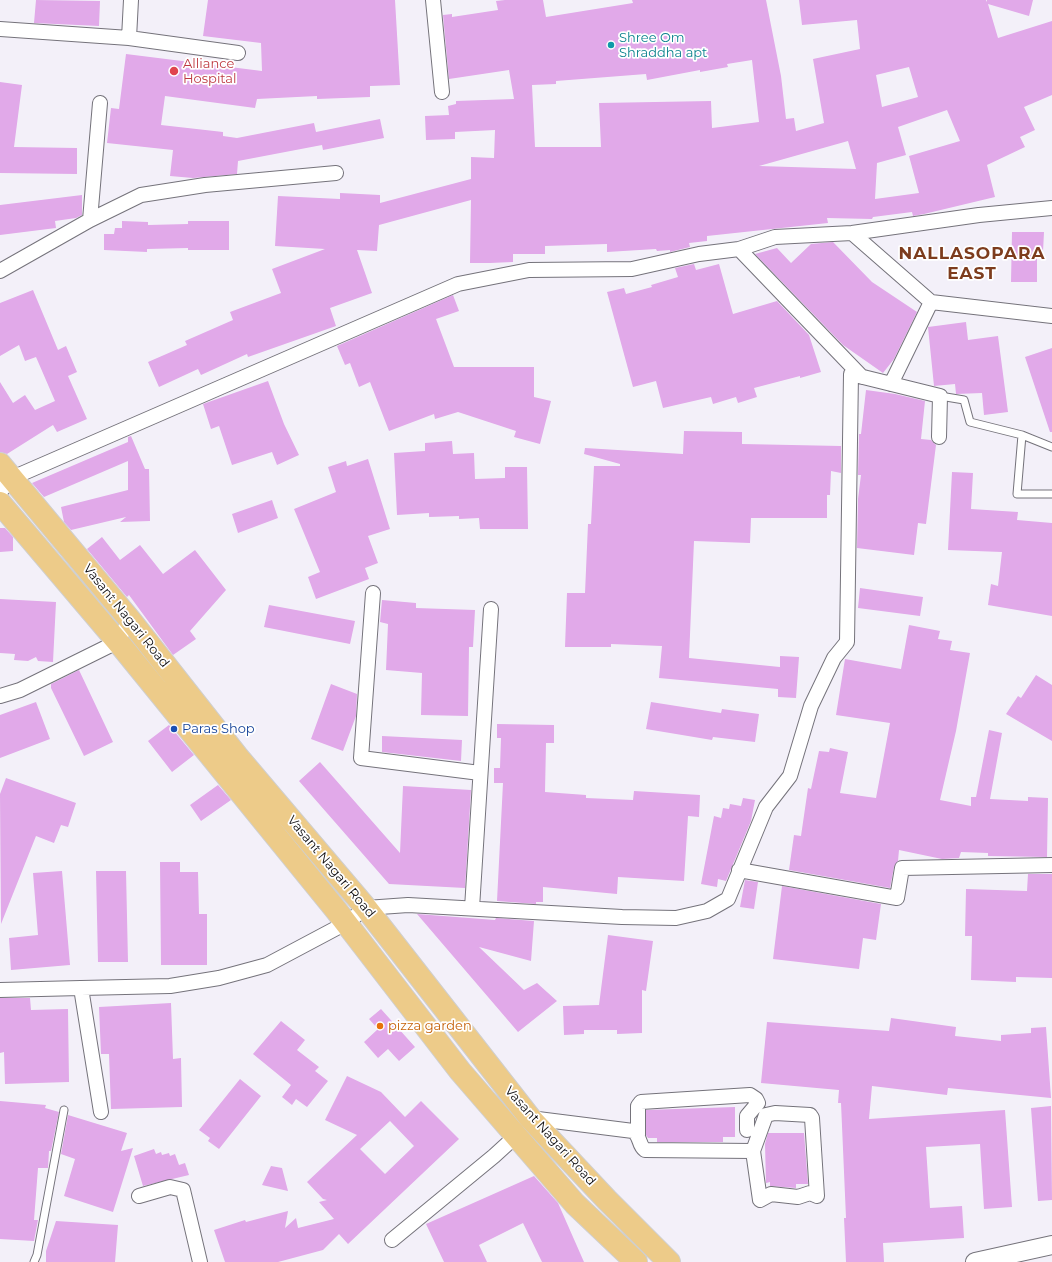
<!DOCTYPE html>
<html>
<head>
<meta charset="utf-8">
<style>
  body { margin:0 }
  canvas { display:block; background:#f3f0f9 }
</style>
</head>
<body>
<canvas width="1052" height="1262"></canvas>
<script>
const ctx = document.querySelector('canvas').getContext('2d');
ctx.lineJoin = 'round';
function fillPath(path, color) {
  ctx.fillStyle = color;
  ctx.fill(path, 'evenodd');
}
function trace(path, color, width, dash) {
  ctx.strokeStyle = color;
  ctx.lineWidth = width;
  ctx.lineCap = dash ? 'butt' : 'round';
  ctx.setLineDash(dash || []);
  ctx.stroke(path);
}
function drawText(font, color, halo, rows, align = 'center') {
  ctx.font = font + ' Montserrat,sans-serif';
  ctx.lineWidth = 3.5;
  ctx.setLineDash([]);
  ctx.textBaseline = 'middle';
  ctx.strokeStyle = halo;
  ctx.fillStyle = color;
  for (const [text, x, y, turn = 0] of rows) {
    ctx.save();
    ctx.translate(x, y);
    ctx.rotate((+turn || 0) * Math.PI / 180);
    ctx.textAlign = isNaN(turn) ? turn : align;
    if (halo) ctx.strokeText(text, 0, 0);
    ctx.fillText(text, 0, 0);
    ctx.restore();
  }
}
fillPath(new Path2D(`
  M 36,0 L 100,1 L 99,26 L 34,23 Z
  M 208,0 L 395,0 L 400,85 L 370,86 L 370,97 L 317,99 L 317,96 L 257,99 L 255,108 L 165,96 L 161,125 L 223,132 L 223,136 L 237,138 L 314,123 L 316,132 L 380,119 L 384,138 L 323,150 L 322,145 L 238,161 L 237,174 L 193,178 L 170,176 L 173,150 L 107,143 L 111,108 L 119,109 L 126,54 L 262,71 L 261,43 L 203,36 Z
  M 505,0 L 543,0 L 546,17 L 633,3 L 632,0 L 766,0 L 781,76 L 786,119 L 794,118 L 796,131 L 824,123 L 813,59 L 860,49 L 857,20 L 802,25 L 799,0 L 986,0 L 987,2 L 987,0 L 1033,0 L 1029,16 L 988,4 L 998,38 L 1052,21 L 1052,95 L 1024,107 L 1035,130 L 1020,137 L 1025,147 L 987,165 L 995,197 L 924,214 L 913,216 L 912,212 L 873,217 L 872,219 L 827,218 L 828,223 L 707,236 L 707,241 L 689,243 L 690,247 L 670,252 L 670,250 L 657,251 L 656,249 L 607,252 L 607,244 L 545,246 L 545,254 L 513,254 L 513,262 L 490,263 L 470,263 L 471,200 L 379,225 L 377,251 L 357,250 L 372,293 L 330,308 L 336,326 L 248,357 L 247,354 L 201,375 L 198,369 L 159,387 L 148,362 L 187,345 L 185,341 L 233,320 L 230,312 L 281,293 L 272,269 L 325,249 L 275,246 L 278,196 L 340,199 L 340,193 L 380,195 L 380,203 L 471,179 L 471,157 L 494,158 L 495,130 L 455,132 L 455,139 L 426,140 L 425,116 L 449,115 L 448,106 L 456,104 L 456,101 L 514,99 L 509,70 L 449,79 L 443,15 L 452,14 L 452,17 L 498,10 L 496,1 ZM 752,60 L 759,122 L 712,128 L 711,101 L 599,103 L 601,147 L 535,147 L 532,85 L 556,84 L 556,81 L 646,74 L 647,80 L 700,70 L 700,72 L 728,67 L 727,64 ZM 909,67 L 918,97 L 882,107 L 876,75 ZM 947,110 L 960,141 L 909,156 L 919,193 L 875,199 L 877,163 L 906,155 L 898,127 ZM 848,141 L 856,169 L 759,166 Z
  M 0,82 L 22,85 L 14,147 L 77,148 L 77,174 L 0,173 Z
  M 82,195 L 82,215 L 76,218 L 55,221 L 56,228 L 0,235 L 0,205 Z
  M 122,221 L 148,222 L 148,225 L 188,224 L 188,221 L 229,221 L 229,250 L 188,250 L 188,248 L 147,249 L 147,252 L 104,250 L 104,234 L 114,234 L 115,228 L 122,228 Z
  M 1012,232 L 1044,232 L 1043,252 L 1037,252 L 1037,282 L 1011,282 Z
  M 833,242 L 872,282 L 917,312 L 894,359 L 883,373 L 843,345 L 755,254 L 777,248 L 791,263 L 811,244 Z
  M 694,264 L 696,270 L 719,264 L 733,314 L 777,301 L 809,335 L 821,372 L 800,378 L 800,376 L 754,388 L 757,397 L 738,403 L 736,397 L 713,404 L 711,397 L 663,408 L 656,381 L 633,387 L 607,292 L 624,288 L 626,294 L 652,287 L 651,285 L 678,277 L 675,268 Z
  M 33,290 L 58,350 L 66,346 L 77,372 L 68,376 L 87,419 L 57,432 L 53,425 L 7,454 L 0,452 L 0,382 L 13,403 L 25,395 L 35,410 L 55,401 L 36,357 L 25,361 L 19,345 L 0,356 L 0,303 Z
  M 453,295 L 459,311 L 436,319 L 454,367 L 534,367 L 534,397 L 551,401 L 540,444 L 514,437 L 516,431 L 458,412 L 435,419 L 434,414 L 389,431 L 370,382 L 359,387 L 350,363 L 345,365 L 337,346 Z
  M 966,322 L 968,340 L 998,336 L 1008,412 L 984,415 L 982,393 L 956,394 L 955,384 L 934,386 L 928,327 Z
  M 1052,348 L 1052,432 L 1050,432 L 1025,357 Z
  M 268,381 L 284,424 L 299,455 L 277,465 L 272,452 L 232,465 L 219,426 L 211,429 L 203,404 Z
  M 866,390 L 895,394 L 925,401 L 921,439 L 931,440 L 936,445 L 926,524 L 918,523 L 914,555 L 857,548 L 858,499 L 861,475 L 858,475 L 859,434 L 861,434 Z
  M 684,431 L 742,432 L 742,444 L 841,446 L 841,473 L 831,471 L 830,495 L 827,495 L 827,518 L 751,518 L 750,543 L 694,541 L 689,658 L 780,667 L 780,656 L 799,657 L 796,698 L 778,697 L 778,689 L 659,678 L 662,646 L 611,644 L 611,647 L 565,647 L 567,593 L 585,593 L 588,524 L 591,524 L 594,466 L 620,466 L 620,464 L 584,454 L 585,448 L 683,454 Z
  M 131,436 L 145,469 L 149,469 L 150,521 L 120,522 L 126,517 L 71,530 L 64,522 L 61,507 L 128,490 L 128,461 L 44,497 L 32,483 L 128,442 L 128,437 Z
  M 452,441 L 453,454 L 474,453 L 475,479 L 505,478 L 505,467 L 527,467 L 528,529 L 480,529 L 479,518 L 459,519 L 459,516 L 429,517 L 429,513 L 397,515 L 394,453 L 425,451 L 425,443 Z
  M 368,459 L 390,529 L 368,536 L 378,563 L 365,568 L 369,579 L 316,599 L 308,577 L 320,572 L 294,509 L 336,492 L 328,467 L 346,461 L 347,466 Z
  M 952,472 L 973,473 L 971,509 L 1018,512 L 1017,520 L 1052,523 L 1052,616 L 988,605 L 991,584 L 998,586 L 1002,552 L 948,550 Z
  M 272,500 L 278,518 L 238,533 L 232,514 Z
  M 0,528 L 5,528 L 13,537 L 13,551 L 0,552 Z
  M 102,537 L 120,560 L 140,545 L 163,574 L 195,550 L 226,590 L 190,631 L 196,639 L 173,655 L 129,595 L 127,597 L 87,549 Z
  M 860,588 L 923,597 L 920,616 L 858,608 Z
  M 0,599 L 56,602 L 53,662 L 38,661 L 36,657 L 28,661 L 14,660 L 15,654 L 0,653 Z
  M 382,600 L 416,603 L 416,608 L 475,610 L 473,647 L 469,647 L 468,716 L 421,715 L 422,673 L 386,670 L 388,624 L 380,622 Z
  M 269,605 L 355,621 L 350,644 L 264,627 Z
  M 909,625 L 940,631 L 938,639 L 952,641 L 950,650 L 970,653 L 956,731 L 940,800 L 971,806 L 971,797 L 976,797 L 989,730 L 1002,733 L 990,799 L 1028,801 L 1028,797 L 1048,798 L 1047,857 L 988,856 L 988,853 L 961,852 L 959,858 L 942,859 L 899,850 L 898,861 L 894,867 L 890,888 L 789,870 L 794,835 L 801,836 L 808,788 L 811,789 L 819,751 L 829,752 L 830,748 L 848,752 L 840,793 L 876,798 L 890,723 L 836,715 L 845,659 L 901,669 Z
  M 79,670 L 113,742 L 84,756 L 51,688 L 51,684 Z
  M 1036,675 L 1052,685 L 1052,741 L 1006,714 L 1018,696 L 1021,698 Z
  M 331,684 L 357,694 L 356,716 L 343,751 L 311,739 Z
  M 36,702 L 50,739 L 0,758 L 0,715 Z
  M 651,702 L 721,713 L 722,709 L 759,714 L 755,742 L 713,737 L 712,740 L 646,729 Z
  M 497,724 L 554,725 L 554,743 L 546,743 L 545,792 L 586,795 L 586,798 L 633,800 L 634,791 L 700,795 L 699,817 L 688,816 L 684,881 L 618,877 L 617,894 L 543,887 L 543,902 L 536,902 L 536,904 L 497,901 L 503,783 L 494,783 L 494,768 L 500,768 L 501,738 L 497,738 Z
  M 169,725 L 194,755 L 172,772 L 148,741 Z
  M 382,736 L 462,740 L 461,761 L 382,752 Z
  M 320,762 L 400,853 L 403,786 L 471,790 L 465,888 L 389,884 L 299,781 Z
  M 6,778 L 76,803 L 68,827 L 61,825 L 54,843 L 36,836 L 1,924 L 0,794 Z
  M 218,785 L 231,800 L 201,821 L 190,805 Z
  M 743,798 L 755,800 L 751,821 L 726,881 L 718,879 L 717,887 L 701,884 L 714,816 L 721,818 L 723,808 L 729,809 L 730,804 L 741,806 Z
  M 160,862 L 180,862 L 180,872 L 198,872 L 199,914 L 207,914 L 207,965 L 161,965 Z
  M 62,871 L 70,965 L 11,970 L 9,938 L 38,935 L 33,873 Z
  M 96,871 L 126,871 L 128,962 L 98,962 Z
  M 1028,874 L 1052,874 L 1052,978 L 1016,977 L 1016,982 L 971,980 L 972,936 L 965,936 L 966,889 L 1027,891 Z
  M 745,880 L 758,882 L 754,909 L 740,907 Z
  M 782,886 L 881,904 L 876,940 L 863,938 L 859,969 L 773,959 Z
  M 417,914 L 495,920 L 496,918 L 534,921 L 531,961 L 479,947 L 524,990 L 537,983 L 557,1001 L 518,1032 Z
  M 608,935 L 653,941 L 646,991 L 642,990 L 642,1033 L 617,1034 L 617,1030 L 584,1030 L 584,1034 L 564,1035 L 563,1006 L 599,1005 Z
  M 0,998 L 30,998 L 31,1010 L 68,1009 L 69,1082 L 5,1084 L 4,1052 L 0,1053 Z
  M 171,1003 L 173,1059 L 181,1058 L 182,1107 L 111,1109 L 109,1054 L 101,1054 L 99,1007 Z
  M 381,1009 L 415,1047 L 399,1061 L 388,1049 L 378,1058 L 364,1042 L 378,1029 L 369,1019 Z
  M 891,1018 L 956,1027 L 955,1036 L 1001,1041 L 1001,1035 L 1031,1033 L 1031,1028 L 1046,1027 L 1051,1098 L 948,1088 L 947,1095 L 872,1086 L 869,1119 L 1005,1110 L 1012,1207 L 984,1209 L 980,1144 L 926,1147 L 930,1208 L 962,1206 L 964,1238 L 883,1243 L 884,1262 L 846,1262 L 844,1218 L 846,1218 L 841,1103 L 838,1103 L 839,1090 L 761,1083 L 767,1022 L 889,1031 Z
  M 281,1021 L 305,1040 L 297,1050 L 319,1067 L 315,1071 L 328,1081 L 307,1107 L 296,1099 L 292,1105 L 282,1097 L 291,1085 L 253,1054 Z
  M 347,1076 L 381,1092 L 405,1117 L 421,1101 L 459,1139 L 348,1244 L 339,1234 L 323,1250 L 278,1262 L 225,1262 L 214,1230 L 245,1220 L 246,1222 L 288,1211 L 285,1228 L 296,1218 L 298,1228 L 334,1219 L 319,1202 L 327,1200 L 323,1199 L 307,1182 L 357,1135 L 325,1120 ZM 390,1121 L 414,1146 L 385,1174 L 360,1149 Z
  M 240,1079 L 261,1096 L 219,1149 L 208,1141 L 210,1138 L 199,1130 Z
  M 0,1101 L 46,1105 L 45,1108 L 59,1112 L 51,1151 L 49,1151 L 48,1168 L 38,1168 L 34,1220 L 38,1220 L 34,1241 L 0,1239 Z
  M 1051,1106 L 1052,1200 L 1038,1201 L 1031,1108 Z
  M 735,1107 L 735,1137 L 723,1137 L 723,1142 L 657,1142 L 657,1138 L 648,1138 L 646,1135 L 646,1110 Z
  M 68,1115 L 127,1133 L 121,1151 L 133,1148 L 113,1212 L 64,1196 L 75,1159 L 61,1154 Z
  M 768,1133 L 804,1133 L 808,1184 L 796,1184 L 796,1188 L 770,1186 L 770,1182 L 766,1183 L 765,1144 Z
  M 154,1149 L 156,1154 L 161,1152 L 162,1155 L 169,1153 L 170,1156 L 175,1154 L 179,1165 L 185,1163 L 189,1175 L 143,1186 L 134,1156 Z
  M 271,1166 L 282,1168 L 288,1191 L 262,1185 Z
  M 534,1176 L 558,1203 L 584,1262 L 542,1262 L 523,1223 L 479,1245 L 487,1262 L 444,1262 L 426,1224 Z
  M 56,1221 L 118,1225 L 115,1262 L 46,1262 L 46,1251 Z`), '#e1a9e9');
const service = new Path2D(`
  M 940,396 L 964,400 L 970,422 L 1022,435 L 1052,447
  M 1022,435 L 1017,494 L 1052,494
  M 34,1262 L 37,1255 L 64,1110`);
const minor = new Path2D(`
  M 433,0 L 442,92
  M 0,29 L 129,38 L 238,53
  M 129,38 L 131,0
  M 90,220 L 100,103
  M 852,233 L 931,302 L 1052,316
  M 739,249 L 862,377
  M 0,271 L 90,220 L 141,195 L 205,185 L 336,173
  M 891,384 L 931,302
  M 0,492 L 12,478 L 458,284 L 529,270 L 632,269 L 699,254 L 739,249 L 775,237 L 852,233 L 979,215 L 1052,208
  M 373,593 L 361,758 L 480,773
  M 0,696 L 20,690 L 117,642 L 130,620
  M 739,870 L 897,898 L 902,868 L 1052,865
  M 472,908 L 491,609
  M 81,988 L 170,986 L 219,978 L 267,965 L 346,923 L 366,908 L 408,905 L 622,917 L 676,918 L 707,911 L 728,899 L 766,807 L 790,776 L 811,706 L 834,658 L 847,642 L 851,374 L 940,396 L 939,437
  M 0,990 L 81,988 L 101,1112
  M 775,1113 L 810,1115 L 812,1118 L 817,1196 L 810,1193 L 798,1197 L 771,1194 L 760,1200 L 753,1151 L 766,1115 Z
  M 530,1118 L 633,1131 C 641,1136 638,1145 645,1150 L 753,1151
  M 638,1135 L 638,1106 L 641,1102 L 750,1095 L 756,1099 L 758,1103 L 747,1116 L 747,1130
  M 139,1196 L 170,1187 L 183,1190 L 200,1262
  M 392,1240 L 494,1156 L 517,1135`);
const tertiary = new Path2D(`
  M 975,1262 L 1052,1245`);
const primary = new Path2D(`
  M 0,464 L 130,620 L 237,756 L 366,908 L 530,1118 L 607,1200 L 669,1262
  M 0,503 L 123,648 L 336,910 L 460,1071 L 575,1204 L 636,1262`);
trace(service, '#75737b', 9);
trace(minor, '#75737b', 16);
trace(tertiary, '#75737b', 20);
trace(primary, '#cfcfcf', 24);
trace(service, '#fff', 7);
trace(minor, '#fff', 14);
trace(tertiary, '#fff', 18);
trace(primary, '#edcb89', 22);
for (const [x, y, r, color] of [
  [611,45,4,"#0f9aa8"],
  [174,71,5,"#e0444e"],
  [174,729,4,"#1a4fb4"],
  [380,1026,4,"#e8710a"]
]) {
  const dot = new Path2D();
  dot.arc(x, y, r, 0, 2 * Math.PI);
  ctx.fillStyle = color;
  ctx.fill(dot);
  trace(dot, '#fff', 1.5);
}
drawText('13px', '#0d838f', '#fff', [
  ["Shree Om",619,38],
  ["Shraddha apt",619,53]
], 'left');
drawText('13px', '#be3a42', '#fff', [
  ["Alliance",183,64],
  ["Hospital",183,79]
], 'left');
drawText('13px', '#0f0e11', '#fff', [
  ["Vasant Nagari Road",126,616,51],
  ["Vasant Nagari Road",331,867,50],
  ["Vasant Nagari Road",550,1136,48]
]);
drawText('13px', '#164399', '#fff', [
  ["Paras Shop",182,729]
], 'left');
drawText('13px', '#c56008', '#fff', [
  ["pizza garden",388,1026]
], 'left');
ctx.letterSpacing = '1px';
drawText('bold 17px', '#7d3c1d', '#fff', [
  ["NALLASOPARA",972,254],
  ["EAST",972,274]
]);
ctx.letterSpacing = '0px';
</script>
</body>
</html>
